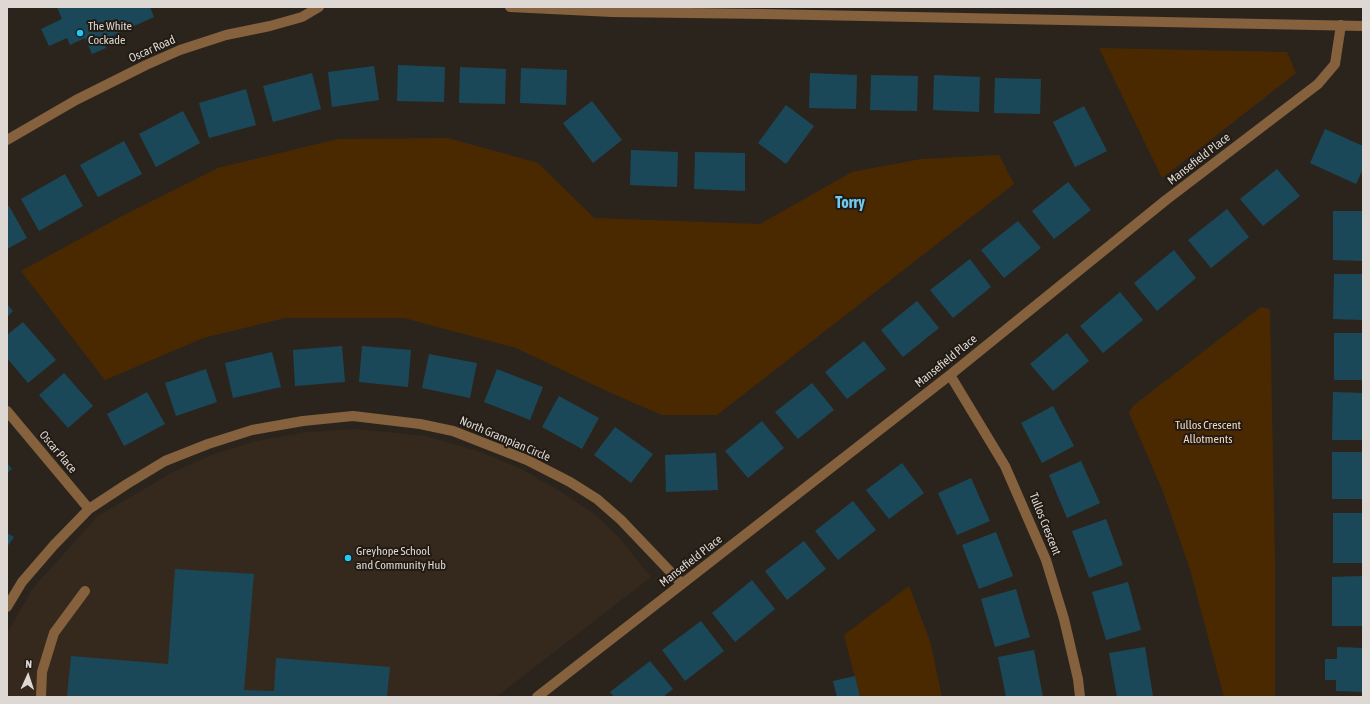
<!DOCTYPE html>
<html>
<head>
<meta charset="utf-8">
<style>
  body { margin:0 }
  #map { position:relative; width:1370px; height:704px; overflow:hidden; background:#2b241d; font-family:"Asap Condensed",sans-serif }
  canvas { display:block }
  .frame { position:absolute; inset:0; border:8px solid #ddd8d3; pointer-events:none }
  .north { position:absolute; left:8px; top:656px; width:40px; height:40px; -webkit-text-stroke:3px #221b14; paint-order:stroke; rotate:3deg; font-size:11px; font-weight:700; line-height:16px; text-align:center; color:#ddd8d3 }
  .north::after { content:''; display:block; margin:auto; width:14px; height:18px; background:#ddd8d3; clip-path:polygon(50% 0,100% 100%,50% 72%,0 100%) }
</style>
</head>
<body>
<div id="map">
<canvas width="1370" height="704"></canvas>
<div class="frame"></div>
<div class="north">N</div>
</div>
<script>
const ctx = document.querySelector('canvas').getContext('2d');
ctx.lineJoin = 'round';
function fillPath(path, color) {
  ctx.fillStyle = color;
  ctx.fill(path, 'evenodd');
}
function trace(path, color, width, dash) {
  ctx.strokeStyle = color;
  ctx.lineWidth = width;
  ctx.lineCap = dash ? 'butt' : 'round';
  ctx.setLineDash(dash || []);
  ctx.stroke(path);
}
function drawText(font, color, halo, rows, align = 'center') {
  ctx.font = font + ' "Asap Condensed",sans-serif';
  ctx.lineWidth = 4;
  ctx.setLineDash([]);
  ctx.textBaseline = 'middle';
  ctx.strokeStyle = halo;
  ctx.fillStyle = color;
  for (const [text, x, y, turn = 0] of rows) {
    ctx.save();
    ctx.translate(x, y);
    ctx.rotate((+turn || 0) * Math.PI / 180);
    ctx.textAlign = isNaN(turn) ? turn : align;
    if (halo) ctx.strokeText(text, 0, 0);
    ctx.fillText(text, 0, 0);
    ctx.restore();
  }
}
fillPath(new Path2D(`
  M 357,429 L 425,436 L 481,452 L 523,470 L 558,490 L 596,515 L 621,540 L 651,577 L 496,697 L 7,697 L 7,633 L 33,588 L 98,516 L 171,473 L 214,454 L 256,441 L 307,432 Z`), '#35291d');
fillPath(new Path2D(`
  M 1099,48 L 1287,52 L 1296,73 L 1162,178 Z
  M 448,138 L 538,163 L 594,218 L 760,224 L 852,172 L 921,159 L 999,155 L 1014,184 L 717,415 L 662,415 L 609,392 L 516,348 L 404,318 L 285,318 L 203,338 L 105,380 L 21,271 L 126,214 L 218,168 L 338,139 Z
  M 1261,307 L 1270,309 L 1275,565 L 1275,697 L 1224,697 L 1190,569 L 1162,489 L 1129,413 L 1133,406 Z
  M 909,586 L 930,641 L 942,697 L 860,697 L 844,635 Z`), '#4b2900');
fillPath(new Path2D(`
  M 57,7 L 150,7 L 154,17 L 103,40 L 106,48 L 92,54 L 85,38 L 70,45 L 67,38 L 49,46 L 41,29 L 62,19 Z
  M 398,65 L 445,67 L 444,102 L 397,101 Z
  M 374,66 L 379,100 L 332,107 L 328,72 Z
  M 460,67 L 506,69 L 505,104 L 459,103 Z
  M 521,68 L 567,70 L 566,105 L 520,103 Z
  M 312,73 L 321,109 L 273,122 L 263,86 Z
  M 810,73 L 857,75 L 856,109 L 809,108 Z
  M 871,75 L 918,76 L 917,111 L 870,110 Z
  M 934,75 L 980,77 L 979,112 L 933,110 Z
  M 995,78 L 1041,79 L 1040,114 L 994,113 Z
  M 246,89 L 256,125 L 209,138 L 199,103 Z
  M 592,101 L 622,140 L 593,163 L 563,123 Z
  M 786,105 L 814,126 L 786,164 L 758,143 Z
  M 1084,106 L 1107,151 L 1075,167 L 1053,122 Z
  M 183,111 L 200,143 L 156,167 L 139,134 Z
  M 1325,129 L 1363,146 L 1363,169 L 1356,184 L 1310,163 Z
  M 124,141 L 142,174 L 98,197 L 80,165 Z
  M 631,150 L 678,152 L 677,187 L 630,185 Z
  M 695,152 L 745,153 L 745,191 L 694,189 Z
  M 1277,169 L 1300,196 L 1263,226 L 1240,199 Z
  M 65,174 L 83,206 L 39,231 L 21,199 Z
  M 1068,182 L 1091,210 L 1054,239 L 1032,211 Z
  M 9,206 L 27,238 L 7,249 L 7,207 Z
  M 1227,209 L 1249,237 L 1211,268 L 1188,240 Z
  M 1333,211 L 1363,211 L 1363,261 L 1333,260 Z
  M 1018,221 L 1041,248 L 1004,278 L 981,250 Z
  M 1174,250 L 1196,278 L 1157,311 L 1134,283 Z
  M 970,259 L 991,287 L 953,318 L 930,290 Z
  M 1334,274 L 1363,274 L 1363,320 L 1333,319 Z
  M 1120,292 L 1143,320 L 1103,353 L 1080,326 Z
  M 917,301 L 939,328 L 903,357 L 881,330 Z
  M 7,304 L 13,311 L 7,317 Z
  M 23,322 L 56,360 L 28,383 L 7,358 L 7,335 Z
  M 1067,333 L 1089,361 L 1053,391 L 1030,364 Z
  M 1334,333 L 1363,333 L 1363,380 L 1334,380 Z
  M 864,341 L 886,369 L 847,399 L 825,372 Z
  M 342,346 L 345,382 L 295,386 L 293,350 Z
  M 362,346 L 411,350 L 408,387 L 359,382 Z
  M 272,352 L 281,387 L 233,398 L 225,363 Z
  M 429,354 L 477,363 L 470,398 L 422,388 Z
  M 206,369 L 217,402 L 176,416 L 165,383 Z
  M 497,369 L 543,387 L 530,420 L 484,402 Z
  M 64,373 L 93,406 L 68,428 L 39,395 Z
  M 812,383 L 834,410 L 798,439 L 775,412 Z
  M 147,392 L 165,424 L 124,446 L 107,414 Z
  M 1333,392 L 1363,393 L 1363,440 L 1332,440 Z
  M 559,396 L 599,418 L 582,449 L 542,427 Z
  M 1053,406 L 1074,446 L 1042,463 L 1021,423 Z
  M 762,421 L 784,448 L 748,478 L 725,451 Z
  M 615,427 L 653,454 L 631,483 L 594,455 Z
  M 1332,452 L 1363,452 L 1363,499 L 1332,499 Z
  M 716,453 L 718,490 L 666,492 L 665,455 Z
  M 1081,461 L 1100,503 L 1067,518 L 1049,475 Z
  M 7,463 L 12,469 L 7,473 Z
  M 902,463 L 924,493 L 889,519 L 866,490 Z
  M 971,478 L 990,521 L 957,535 L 938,493 Z
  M 853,501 L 876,530 L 838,560 L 815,531 Z
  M 1333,513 L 1363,513 L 1363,563 L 1333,563 Z
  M 1106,519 L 1123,565 L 1089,578 L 1072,531 Z
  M 996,532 L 1013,576 L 979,589 L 962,545 Z
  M 7,533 L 14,537 L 7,547 Z
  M 804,541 L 826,569 L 787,600 L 765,571 Z
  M 175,569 L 254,574 L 244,690 L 274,691 L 276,658 L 390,667 L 387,697 L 67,697 L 71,656 L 168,664 Z
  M 1363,576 L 1363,626 L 1332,626 L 1332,577 Z
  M 752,580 L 775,609 L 735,642 L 712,613 Z
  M 1128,582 L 1141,630 L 1106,640 L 1092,592 Z
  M 1016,589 L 1030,637 L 995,647 L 981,599 Z
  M 701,621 L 724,651 L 685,681 L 662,650 Z
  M 1145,647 L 1153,696 L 1146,697 L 1117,697 L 1109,653 Z
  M 1337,647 L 1363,648 L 1363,692 L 1336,691 L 1336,680 L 1325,680 L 1325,659 L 1337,659 Z
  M 1034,650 L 1043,697 L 1006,697 L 998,657 Z
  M 650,661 L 673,689 L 663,697 L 614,697 L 610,692 Z
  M 855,676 L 860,697 L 837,697 L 833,681 Z`), '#1b4859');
trace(new Path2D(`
  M 510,7 L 612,12 L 764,14 L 1363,26
  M 7,140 L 76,100 L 146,65 L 180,50 L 226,35 L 270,26 L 302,17 L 319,7
  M 950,375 L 1005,466 L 1046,560 L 1064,619 L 1078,679 L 1080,697
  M 7,411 L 89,509
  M 7,607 L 22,582 L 54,545 L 89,509 L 127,484 L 165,461 L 208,444 L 252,430 L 303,421 L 353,416 L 420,424 L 453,431 L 527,460 L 570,482 L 597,499 L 621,520 L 682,584
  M 41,697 L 42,672 L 54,633 L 85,591
  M 537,697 L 950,375 L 1166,200 L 1318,84 L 1335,64 L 1341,25`), '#85613d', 10);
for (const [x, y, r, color] of [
  [80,33,4,"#1ec9fd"],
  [348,558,4,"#1ec9fd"]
]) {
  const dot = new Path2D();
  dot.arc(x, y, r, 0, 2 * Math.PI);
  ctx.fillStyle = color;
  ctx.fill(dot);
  trace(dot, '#221b14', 1.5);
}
drawText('12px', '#ddd8d3', '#221b14', [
  ["The White",88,26],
  ["Cockade",88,40],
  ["Greyhope School",356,551],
  ["and Community Hub",356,565]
], 'left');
drawText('12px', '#ddd8d3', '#221b14', [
  ["Oscar Road",152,49,-24],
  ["Mansefield Place",1199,159,-38],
  ["Mansefield Place",946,361,-39],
  ["North Grampian Circle",505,439,23],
  ["Oscar Place",58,452,50],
  ["Tullos Crescent",1045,524,68],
  ["Mansefield Place",691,561,-38]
]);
drawText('12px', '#f6d8bd', '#221b14', [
  ["Tullos Crescent",1208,425],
  ["Allotments",1208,439]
]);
drawText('bold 16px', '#71cbef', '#221b14', [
  ["Torry",850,203]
]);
</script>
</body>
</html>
